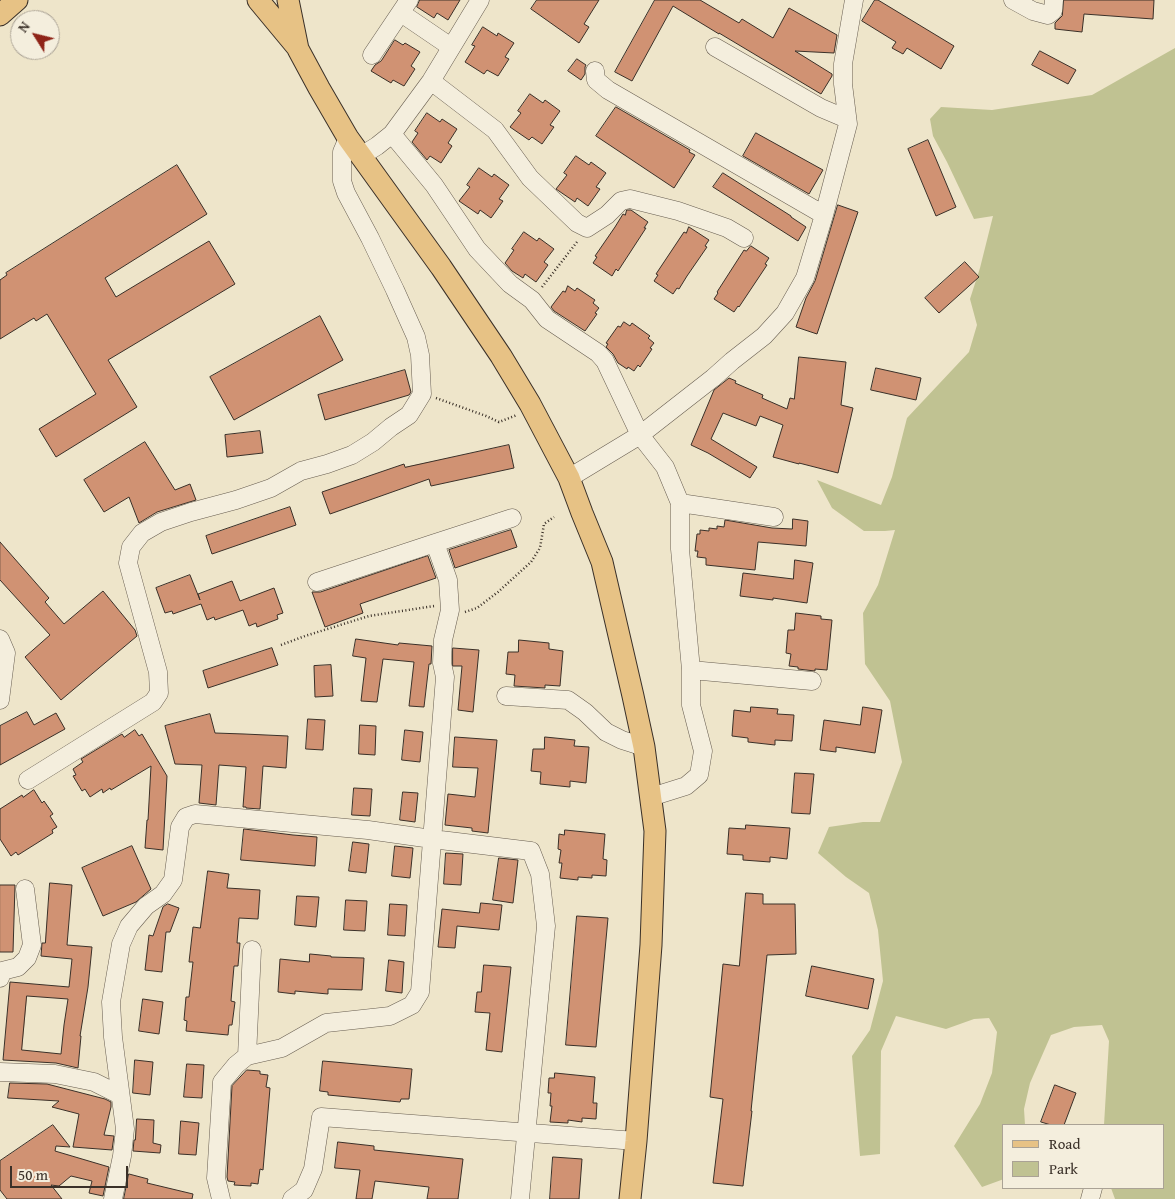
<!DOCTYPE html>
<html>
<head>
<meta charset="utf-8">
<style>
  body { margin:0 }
  #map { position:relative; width:1175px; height:1199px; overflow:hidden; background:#eee5ca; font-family:"Gentium Book Plus",serif }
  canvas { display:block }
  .legend { position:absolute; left:1002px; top:1124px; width:162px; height:65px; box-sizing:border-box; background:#f4eedd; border:1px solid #aaa295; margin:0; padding:6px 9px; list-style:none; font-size:15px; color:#3a3028 }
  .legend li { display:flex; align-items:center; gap:10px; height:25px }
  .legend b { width:25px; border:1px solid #aaa295 }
  .north { position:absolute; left:10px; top:10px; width:50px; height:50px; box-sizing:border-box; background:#f4eedd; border:1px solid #aaa295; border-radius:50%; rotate:306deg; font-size:14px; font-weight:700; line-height:20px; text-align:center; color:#3a3028 }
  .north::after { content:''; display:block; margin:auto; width:18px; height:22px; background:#8f2418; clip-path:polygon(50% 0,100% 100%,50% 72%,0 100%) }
  .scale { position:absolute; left:10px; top:1166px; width:118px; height:22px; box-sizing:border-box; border:2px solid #3a3028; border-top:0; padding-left:6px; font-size:15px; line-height:18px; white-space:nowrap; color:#3a3028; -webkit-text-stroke:4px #f4eedd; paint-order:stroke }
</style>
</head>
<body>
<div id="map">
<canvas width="1175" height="1199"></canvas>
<ul class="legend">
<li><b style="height:6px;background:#e7c285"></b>Road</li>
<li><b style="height:14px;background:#c0c292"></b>Park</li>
</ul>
<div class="north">N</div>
<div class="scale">50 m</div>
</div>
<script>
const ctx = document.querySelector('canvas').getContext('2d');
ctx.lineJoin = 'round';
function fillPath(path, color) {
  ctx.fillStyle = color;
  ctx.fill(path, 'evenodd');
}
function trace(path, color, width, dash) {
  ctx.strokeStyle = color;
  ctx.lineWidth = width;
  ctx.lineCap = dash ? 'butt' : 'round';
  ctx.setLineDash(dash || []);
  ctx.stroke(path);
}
fillPath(new Path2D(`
  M 1175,48 L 1175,1199 L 1115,1199 L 1111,1188 L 1164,1188 L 1164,1125 L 1104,1125 L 1109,1041 L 1102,1025 L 1074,1027 L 1051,1035 L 1030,1083 L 1024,1109 L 1025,1125 L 1004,1125 L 1004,1179 L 982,1187 L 954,1146 L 980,1104 L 992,1073 L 997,1032 L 989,1018 L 974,1019 L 946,1029 L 896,1016 L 881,1051 L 880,1154 L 860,1156 L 852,1056 L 870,1030 L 883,981 L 878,930 L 869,893 L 846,877 L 818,853 L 829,827 L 863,822 L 880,822 L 902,762 L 890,701 L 865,664 L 863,613 L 878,585 L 895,530 L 885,531 L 864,531 L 832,508 L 817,480 L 881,505 L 892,477 L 907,418 L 969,352 L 977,325 L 970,299 L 980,268 L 993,216 L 974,219 L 947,162 L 933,136 L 930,119 L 941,107 L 992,110 L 1092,95 Z`), '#c0c292');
const building = new Path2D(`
  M 420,0 L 460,0 L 448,20 L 437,13 L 434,18 L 417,7 Z
  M 537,0 L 599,0 L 584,24 L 589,27 L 579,43 L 531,9 Z
  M 655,0 L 700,0 L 739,23 L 742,19 L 773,38 L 789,8 L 837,35 L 834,53 L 795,51 L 832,74 L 832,76 L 821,94 L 719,33 L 719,34 L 673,6 L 632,81 L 615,72 Z
  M 875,0 L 878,0 L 954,46 L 941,69 L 907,48 L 903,54 L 892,48 L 896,42 L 862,21 Z
  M 1064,0 L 1154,0 L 1153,19 L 1084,14 L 1082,32 L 1055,29 L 1055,23 L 1062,16 Z
  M 483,27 L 497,36 L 498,33 L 514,43 L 505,57 L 509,59 L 498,76 L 487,70 L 484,74 L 465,62 L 475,46 L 472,45 Z
  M 395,40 L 403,45 L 405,43 L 420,52 L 411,66 L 415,69 L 404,86 L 393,80 L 391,83 L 371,71 L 375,65 L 381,61 Z
  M 1040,51 L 1076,70 L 1068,84 L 1032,65 Z
  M 577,59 L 586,65 L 585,67 L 585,74 L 581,80 L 568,71 Z
  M 530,94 L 543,103 L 545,100 L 560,111 L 550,125 L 554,127 L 542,144 L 532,137 L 529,140 L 510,127 L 521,113 L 518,111 Z
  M 616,107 L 690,150 L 689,152 L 695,155 L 674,188 L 596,136 Z
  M 427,113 L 440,122 L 442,119 L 457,129 L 448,143 L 452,146 L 441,163 L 430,156 L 427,160 L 412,142 L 418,133 L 415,131 Z
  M 756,133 L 823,170 L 809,194 L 743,156 Z
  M 928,140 L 956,207 L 936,216 L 908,149 Z
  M 576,156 L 589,165 L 591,162 L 606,173 L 596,187 L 600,189 L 588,206 L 577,198 L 575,202 L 556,189 L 567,175 L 564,173 Z
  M 177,165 L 207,214 L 105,278 L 116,297 L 209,241 L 235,284 L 108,360 L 137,407 L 56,457 L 39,429 L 96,394 L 47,314 L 36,321 L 34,318 L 0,339 L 0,280 L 7,275 L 6,273 Z
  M 479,168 L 492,177 L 494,174 L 509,185 L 499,199 L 503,201 L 491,218 L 480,210 L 478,214 L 459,201 L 470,187 L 467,185 Z
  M 723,173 L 791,216 L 791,217 L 806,227 L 798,241 L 713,187 Z
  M 838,205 L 858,212 L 817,334 L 796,327 L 806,298 L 815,281 Z
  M 627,210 L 631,210 L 648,222 L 644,228 L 646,228 L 618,271 L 616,269 L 612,276 L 593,263 L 597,257 L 595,256 L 615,227 L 623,214 L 625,215 Z
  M 689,227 L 709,240 L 705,246 L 707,247 L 687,276 L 679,289 L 677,288 L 673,294 L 654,281 L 658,275 L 656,274 L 684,232 L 686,233 Z
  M 524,232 L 537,241 L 539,238 L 554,249 L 544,262 L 548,265 L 536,282 L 525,274 L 523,278 L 512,271 L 505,263 L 514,250 L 512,249 Z
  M 751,246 L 769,258 L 765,264 L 767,265 L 739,307 L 738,306 L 734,312 L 714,299 L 718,293 L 717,292 L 744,250 L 746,251 Z
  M 965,262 L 979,277 L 939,313 L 925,298 Z
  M 568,286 L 575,291 L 577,288 L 595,300 L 593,303 L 599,308 L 595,313 L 597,314 L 585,331 L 554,311 L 551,307 L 563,291 L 565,292 Z
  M 320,316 L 343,360 L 234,420 L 210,377 Z
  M 624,322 L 630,326 L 632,323 L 650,336 L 648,338 L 654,343 L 650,348 L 652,349 L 640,367 L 638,365 L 634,371 L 628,367 L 627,369 L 618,363 L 613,354 L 606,347 L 608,344 L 606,343 L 618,326 L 620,327 Z
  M 799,357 L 846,362 L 841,405 L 853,408 L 838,473 L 799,463 L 799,464 L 773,457 L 783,425 L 760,416 L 756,426 L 723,413 L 711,439 L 757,467 L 750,478 L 708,453 L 691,445 L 714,390 L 729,378 L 736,381 L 735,383 L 763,395 L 762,398 L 787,409 L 790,398 L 794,399 Z
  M 876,368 L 921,378 L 916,400 L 871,390 Z
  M 405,370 L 411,392 L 409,395 L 325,420 L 318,395 Z
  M 260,431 L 263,453 L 227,457 L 225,435 Z
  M 145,442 L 175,490 L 190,484 L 196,500 L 157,512 L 139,523 L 129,497 L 104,512 L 84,480 Z
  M 509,445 L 514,468 L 431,486 L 429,479 L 330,514 L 322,492 L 404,464 L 405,467 Z
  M 290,507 L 296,525 L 212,554 L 206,536 Z
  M 793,519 L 808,521 L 806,546 L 758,542 L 755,570 L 706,565 L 706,558 L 697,557 L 698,551 L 695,551 L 697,534 L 700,534 L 700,530 L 709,531 L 709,528 L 717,529 L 717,526 L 724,527 L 725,520 L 772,528 L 792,529 Z
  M 511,530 L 517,547 L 455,568 L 449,550 Z
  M 0,542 L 49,598 L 45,602 L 64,624 L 103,591 L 135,630 L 137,636 L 61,700 L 25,657 L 50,635 L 0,580 Z
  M 428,556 L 436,578 L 360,604 L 363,613 L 325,627 L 312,592 L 320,592 Z
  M 795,560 L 813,563 L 807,603 L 773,598 L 773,600 L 740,596 L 743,573 L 793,579 Z
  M 190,575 L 200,600 L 198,594 L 232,581 L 240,601 L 274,588 L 283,613 L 277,615 L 278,619 L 257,627 L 256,623 L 249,626 L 243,610 L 215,620 L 214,617 L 207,620 L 201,604 L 173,614 L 172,611 L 165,613 L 156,588 Z
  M 796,613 L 821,616 L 821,619 L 832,620 L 827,670 L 815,669 L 815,671 L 798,669 L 798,667 L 789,666 L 791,654 L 786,653 L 788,630 L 794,630 Z
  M 356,639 L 398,645 L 399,643 L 432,646 L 431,664 L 429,664 L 424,707 L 409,706 L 414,662 L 383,659 L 377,702 L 361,701 L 366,658 L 353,656 Z
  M 519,640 L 549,643 L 549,649 L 563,651 L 560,686 L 545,685 L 545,688 L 514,686 L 515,675 L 506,674 L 508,652 L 518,652 Z
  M 272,648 L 278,665 L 208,688 L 203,671 Z
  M 453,648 L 479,650 L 473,712 L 458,710 L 462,666 L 453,666 Z
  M 331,665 L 333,696 L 315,697 L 314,666 Z
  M 751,707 L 778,709 L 777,714 L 794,715 L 792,741 L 775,740 L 775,745 L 748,742 L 748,738 L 732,736 L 734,710 L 750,712 Z
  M 863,707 L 882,710 L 875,753 L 836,747 L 836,752 L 820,750 L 824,720 L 860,725 Z
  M 27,712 L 34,725 L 56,713 L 65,729 L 0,765 L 0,726 Z
  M 210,714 L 215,733 L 244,734 L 288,736 L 286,768 L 263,766 L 260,809 L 246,808 L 246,807 L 243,807 L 246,767 L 219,765 L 216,805 L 199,803 L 202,765 L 175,764 L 165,726 Z
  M 308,719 L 325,720 L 323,750 L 306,749 Z
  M 360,725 L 376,726 L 375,755 L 359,754 Z
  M 135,730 L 139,736 L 142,734 L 167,776 L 163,850 L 145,848 L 147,820 L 148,820 L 151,766 L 111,790 L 110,788 L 103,793 L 102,789 L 90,797 L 85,789 L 82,791 L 73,776 L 76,775 L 73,769 L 83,762 L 81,759 L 122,734 L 124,737 Z
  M 405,730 L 423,732 L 420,762 L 402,760 Z
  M 455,737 L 497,740 L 488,833 L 472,831 L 472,828 L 445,825 L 448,794 L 475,797 L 478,768 L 453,767 Z
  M 545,737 L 575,740 L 574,746 L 589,747 L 586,783 L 570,781 L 570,787 L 540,784 L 541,772 L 531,771 L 533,749 L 544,749 Z
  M 795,773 L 814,774 L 810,814 L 792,813 Z
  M 354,788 L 372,789 L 370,816 L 352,815 Z
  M 34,790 L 42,803 L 44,801 L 53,814 L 50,816 L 57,827 L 52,830 L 53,833 L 18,855 L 16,852 L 11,856 L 0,839 L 0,809 L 22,795 L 23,797 Z
  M 403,792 L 418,793 L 415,822 L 400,820 Z
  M 746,825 L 790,828 L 787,859 L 770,857 L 770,862 L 743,860 L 743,855 L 727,854 L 729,828 L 745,829 Z
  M 244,829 L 293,835 L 317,837 L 315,866 L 241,860 Z
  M 565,830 L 605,834 L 603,859 L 607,860 L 606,876 L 592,875 L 592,878 L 578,877 L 578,880 L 560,878 L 562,863 L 559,863 L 561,850 L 558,849 L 559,834 L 564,835 Z
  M 353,842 L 369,844 L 366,873 L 349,871 Z
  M 132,846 L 151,889 L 136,902 L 103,916 L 82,868 Z
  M 395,846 L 413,848 L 410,878 L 392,876 Z
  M 446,853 L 463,854 L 461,885 L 444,884 Z
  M 499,858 L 518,860 L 513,903 L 493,900 Z
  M 208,871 L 229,874 L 227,888 L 260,890 L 258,919 L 239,918 L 237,943 L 240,943 L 238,966 L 234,966 L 231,1001 L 235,1002 L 232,1025 L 229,1025 L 228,1035 L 186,1031 L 187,1021 L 184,1020 L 186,997 L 189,997 L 193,962 L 189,962 L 193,927 L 200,928 Z
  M 50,883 L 72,885 L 67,945 L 92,947 L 88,987 L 80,1036 L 81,1036 L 78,1068 L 56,1063 L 3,1060 L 10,982 L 69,987 L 72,959 L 41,956 L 42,943 L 45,943 ZM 27,996 L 68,999 L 64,1025 L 61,1054 L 22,1050 Z
  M 0,885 L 15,885 L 13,952 L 0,952 Z
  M 746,893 L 763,894 L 763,904 L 795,904 L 796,954 L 767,955 L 751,1111 L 752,1111 L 743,1186 L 713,1183 L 723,1099 L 710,1097 L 723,964 L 739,966 Z
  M 297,896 L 319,897 L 316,927 L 295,925 Z
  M 346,900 L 367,901 L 365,931 L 344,930 Z
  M 481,903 L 502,905 L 499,930 L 457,926 L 455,948 L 438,947 L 442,909 L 479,913 Z
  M 168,904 L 179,908 L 170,932 L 166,932 L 162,972 L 145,970 L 149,935 L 153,936 L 163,907 Z
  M 390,904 L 407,905 L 405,936 L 388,935 Z
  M 577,916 L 608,918 L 596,1047 L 566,1045 Z
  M 310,954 L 331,956 L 331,957 L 364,958 L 362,990 L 328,989 L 328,994 L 295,991 L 295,994 L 278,992 L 280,959 L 309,962 Z
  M 389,960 L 404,962 L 402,993 L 386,991 Z
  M 484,965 L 511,967 L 502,1052 L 486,1050 L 490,1013 L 475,1012 L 477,992 L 481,992 Z
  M 812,966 L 874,979 L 868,1009 L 806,996 Z
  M 143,999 L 163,1002 L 159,1034 L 139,1031 Z
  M 135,1060 L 153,1062 L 150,1095 L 133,1093 Z
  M 323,1061 L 412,1069 L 409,1099 L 401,1099 L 400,1102 L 328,1095 L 328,1092 L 320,1091 Z
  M 187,1064 L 204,1065 L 202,1098 L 184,1097 Z
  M 247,1070 L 260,1071 L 260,1074 L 268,1075 L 266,1087 L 270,1088 L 263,1170 L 260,1169 L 258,1184 L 251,1183 L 251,1186 L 234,1185 L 235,1182 L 228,1181 L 227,1177 L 232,1086 Z
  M 555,1073 L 595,1077 L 593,1103 L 597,1103 L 596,1119 L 582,1118 L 582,1122 L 568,1120 L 568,1123 L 550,1122 L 552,1106 L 550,1106 L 551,1093 L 548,1093 L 549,1078 L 554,1078 Z
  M 10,1083 L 47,1084 L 105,1099 L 111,1102 L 111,1107 L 104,1135 L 114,1136 L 112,1150 L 73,1147 L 79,1114 L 52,1107 L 59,1101 L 8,1098 Z
  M 1055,1085 L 1076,1093 L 1064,1125 L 1051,1125 L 1041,1122 Z
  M 137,1119 L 154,1120 L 153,1143 L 161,1145 L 160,1153 L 133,1151 L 134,1140 L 135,1140 Z
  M 181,1121 L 199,1123 L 196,1155 L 179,1154 Z
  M 53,1125 L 70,1147 L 56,1146 L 55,1151 L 109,1167 L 103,1196 L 89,1193 L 92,1181 L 71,1176 L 59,1186 L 51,1185 L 62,1199 L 7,1199 L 0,1190 L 0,1161 Z
  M 338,1142 L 374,1146 L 374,1150 L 463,1159 L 458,1199 L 427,1199 L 429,1187 L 375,1181 L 372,1199 L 356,1199 L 360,1170 L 335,1168 Z
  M 553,1157 L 582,1159 L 579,1199 L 550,1199 Z
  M 129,1174 L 148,1179 L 147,1183 L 193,1194 L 192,1199 L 124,1199 Z`);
fillPath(building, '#d09273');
trace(building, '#3a3028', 1);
const minor = new Path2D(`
  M 1013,0 L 1033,11 L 1048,15 L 1053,11 L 1054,0
  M 401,13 L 451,47
  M 715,47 L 821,108 L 847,119
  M 372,55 L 409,0
  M 595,71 L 596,80 L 608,90 L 824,215
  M 431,81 L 495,130 L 530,178 L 577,223 L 587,228 L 607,215 L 621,201 L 630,199 L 678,211 L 727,228 L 744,238
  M 392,134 L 434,185 L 477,249 L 510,284 L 532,300 L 547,319 L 598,353 L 605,361 L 640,435 L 665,467 L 680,503 L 680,549 L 691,670 L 691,705 L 703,751 L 699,775 L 686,786 L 651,797
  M 361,156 L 377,146 L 392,134 L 431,81 L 480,0
  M 569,478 L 640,435 L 713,378 L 732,361 L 764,336 L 785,313 L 805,278 L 824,215 L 848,124 L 843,84 L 843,64 L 854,0
  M 680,503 L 774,517
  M 317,582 L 435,543
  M 0,639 L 6,653 L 0,700
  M 691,670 L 812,681
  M 506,696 L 568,700 L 585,712 L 606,732 L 622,740 L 644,747
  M 28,780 L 153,702 L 159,693 L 158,672 L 128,563 L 131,547 L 142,533 L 161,522 L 191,512 L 236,500 L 271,488 L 301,471 L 327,464 L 352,455 L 373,442 L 391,427 L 409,415 L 422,394 L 420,355 L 416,337 L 395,290 L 370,238 L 346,193 L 342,181 L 342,152 L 348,138
  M 0,978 L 2,971 L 18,967 L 27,958 L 32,945 L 25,889
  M 247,1056 L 252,950
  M 0,1072 L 55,1074 L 94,1082 L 120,1095
  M 113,1199 L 122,1156 L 125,1129 L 113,1037 L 111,1002 L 121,944 L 129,926 L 146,906 L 163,894 L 173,880 L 180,827 L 186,817 L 195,814 L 368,830 L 432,839 L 531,851 L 540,874 L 546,926 L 520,1199
  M 221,1199 L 216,1178 L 222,1082 L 236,1065 L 247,1056 L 282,1048 L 326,1023 L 390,1016 L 412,1005 L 420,992 L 445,677 L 442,663 L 443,640 L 450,610 L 448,580 L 435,543 L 512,518
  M 292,1199 L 304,1190 L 313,1169 L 321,1117 L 636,1141
  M 1090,1199 L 1093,1188`);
const major = new Path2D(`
  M 258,0 L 297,47
  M 288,0 L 298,49 L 319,88 L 348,138 L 441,267 L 501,356 L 530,404 L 569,478 L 582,513 L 602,562 L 633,696 L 644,747 L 655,831 L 651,945 L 636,1141 L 630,1199
  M 0,15 L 17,0`);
trace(minor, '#675d50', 19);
trace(major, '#3a3028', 23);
trace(new Path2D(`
  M 542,287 L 577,242
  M 436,398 L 486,416 L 499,422 L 517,415
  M 465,612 L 477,608 L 498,592 L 531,562 L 540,548 L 544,524 L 554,517
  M 281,645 L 305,636 L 369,616 L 434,606`), '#3a3028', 2.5, [1, 2.5]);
trace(minor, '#f4eedd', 18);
trace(major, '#e7c285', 21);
</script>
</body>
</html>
